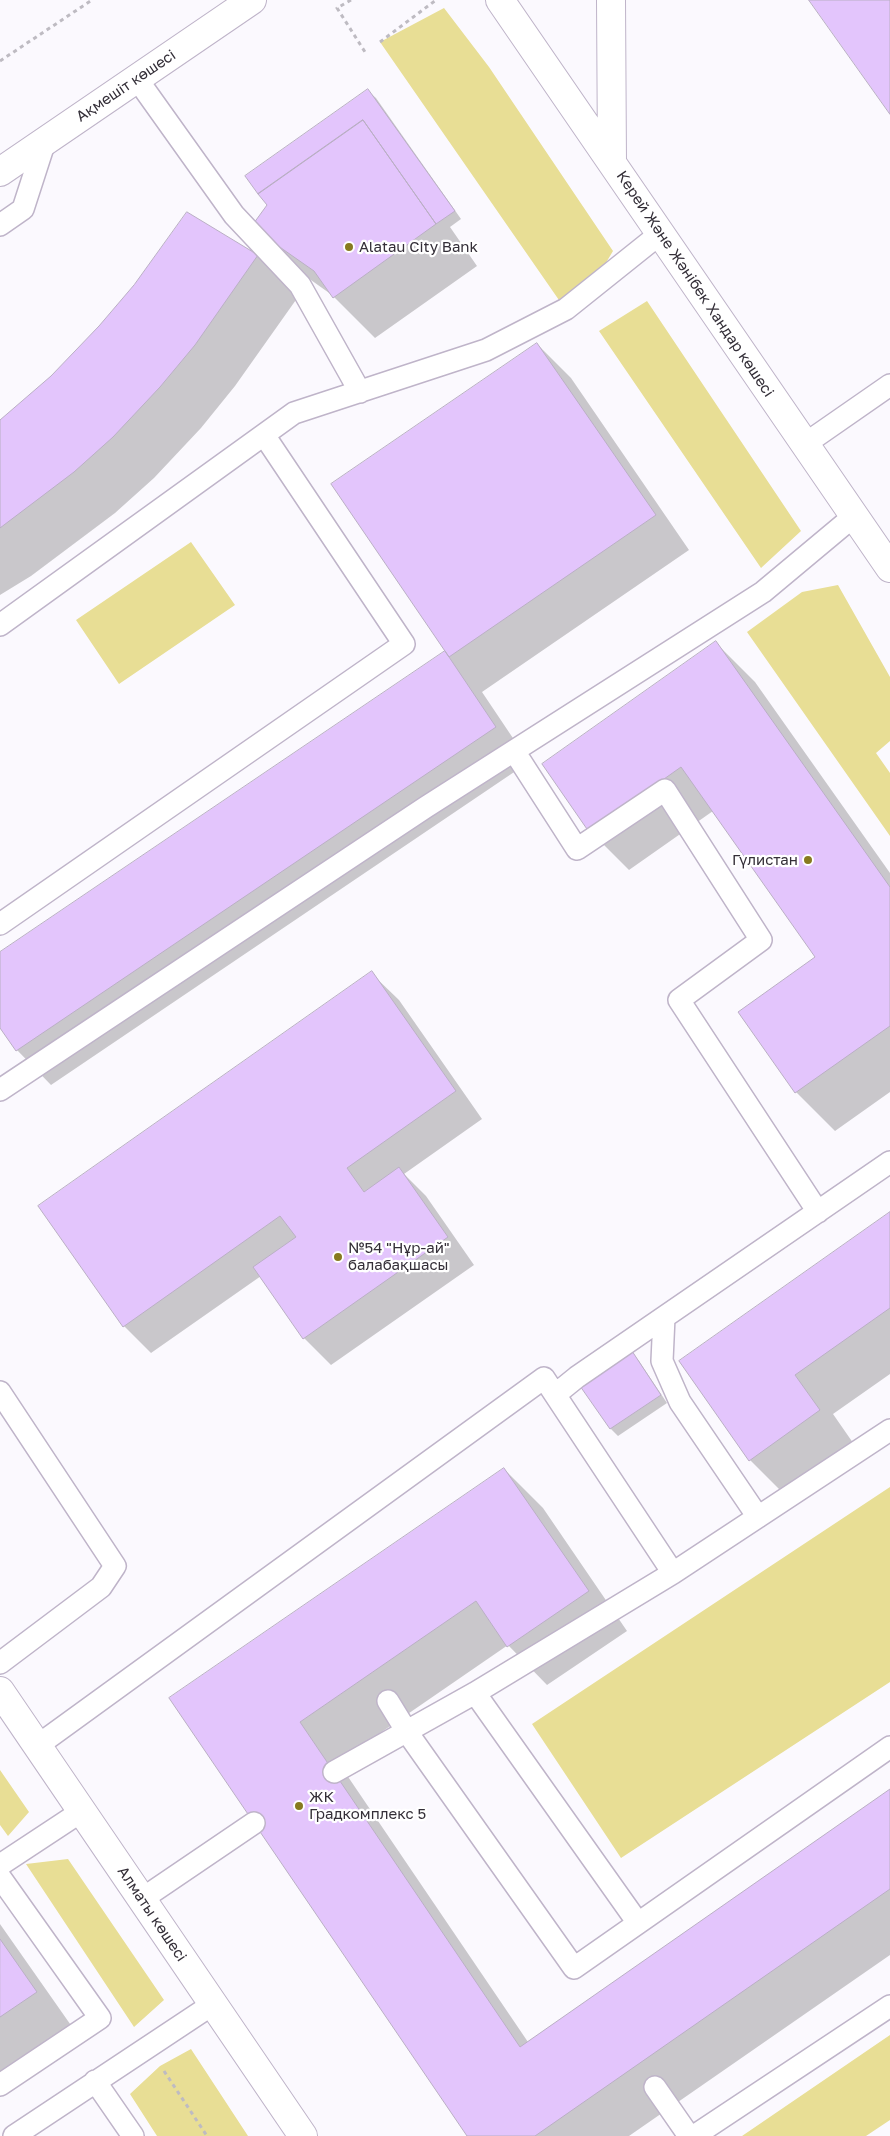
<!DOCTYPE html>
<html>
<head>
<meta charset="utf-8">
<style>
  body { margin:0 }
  canvas { display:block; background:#fbf9fe }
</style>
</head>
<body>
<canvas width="890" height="2136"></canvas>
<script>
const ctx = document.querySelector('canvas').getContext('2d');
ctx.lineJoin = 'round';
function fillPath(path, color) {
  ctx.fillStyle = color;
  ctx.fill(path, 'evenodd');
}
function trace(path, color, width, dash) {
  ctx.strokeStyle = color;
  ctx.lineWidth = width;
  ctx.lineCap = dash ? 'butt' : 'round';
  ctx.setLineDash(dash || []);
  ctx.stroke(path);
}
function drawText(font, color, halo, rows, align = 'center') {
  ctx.font = font + ' "Golos Text",sans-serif';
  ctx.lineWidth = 4.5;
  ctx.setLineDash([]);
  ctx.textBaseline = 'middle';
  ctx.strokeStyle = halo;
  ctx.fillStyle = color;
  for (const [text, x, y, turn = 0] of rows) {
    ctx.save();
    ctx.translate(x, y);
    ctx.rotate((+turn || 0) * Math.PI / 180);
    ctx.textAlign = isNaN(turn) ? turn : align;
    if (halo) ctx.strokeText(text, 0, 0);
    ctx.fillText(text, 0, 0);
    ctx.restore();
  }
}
fillPath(new Path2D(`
  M 444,8 L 489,67 L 613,251 L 604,266 L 561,303 L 380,42 Z
  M 647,301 L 801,531 L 761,568 L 599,331 Z
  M 191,542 L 235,605 L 119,684 L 76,620 Z
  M 838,585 L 890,677 L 890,741 L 876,753 L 890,773 L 890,836 L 747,632 L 802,592 Z
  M 890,1487 L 890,1682 L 621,1858 L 532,1724 Z
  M 0,1770 L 29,1812 L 8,1836 L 0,1825 Z
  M 68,1859 L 164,2000 L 134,2027 L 26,1864 Z
  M 890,2035 L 890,2120 L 866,2136 L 742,2136 Z
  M 191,2049 L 248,2136 L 157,2136 L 130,2094 L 160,2066 Z`), '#e8de95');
fillPath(new Path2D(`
  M 368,91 L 376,98 L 461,219 L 450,227 L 477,266 L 375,338 L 332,295 L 294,268 L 253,226 Z
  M 257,256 L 298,297 L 235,386 L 201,428 L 154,478 L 115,513 L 31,576 L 0,595 L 0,422 Z
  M 537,344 L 571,378 L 689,550 L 482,692 L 529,762 L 51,1085 L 17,1050 L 0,1025 L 0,953 L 447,651 Z
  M 716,643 L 755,682 L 890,873 L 890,1092 L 835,1131 L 796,1092 L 817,958 L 713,811 L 629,870 L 590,831 Z
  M 371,973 L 399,1000 L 482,1119 L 404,1174 L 426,1196 L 474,1265 L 331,1365 L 304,1338 L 261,1276 L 151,1353 L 124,1326 Z
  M 890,1213 L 890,1374 L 833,1414 L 858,1450 L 789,1499 L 750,1460 L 680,1361 Z
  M 632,1353 L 639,1361 L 667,1403 L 618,1436 L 611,1429 L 582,1386 Z
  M 504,1469 L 543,1508 L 627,1631 L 547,1685 L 508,1645 L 338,1762 L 528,2042 L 890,1790 L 890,1955 L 629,2136 L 468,2136 L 170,1698 Z
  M 0,1924 L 75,2031 L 0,2084 Z`), '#0003');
const building = new Path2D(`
  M 809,0 L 890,0 L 890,114 Z
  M 368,89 L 455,211 L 436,224 L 363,120 L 258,194 L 245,176 Z
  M 363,120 L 436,224 L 333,298 L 314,271 L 251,227 L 267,205 L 258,194 Z
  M 187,212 L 258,255 L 195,345 L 160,387 L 113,437 L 74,472 L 0,528 L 0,420 L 51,376 L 99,326 L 134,285 Z
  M 537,343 L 656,515 L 449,657 L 331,484 Z
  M 716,641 L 890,887 L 890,1026 L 795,1093 L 738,1012 L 815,957 L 681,767 L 589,832 L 542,764 Z
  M 445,651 L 496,727 L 16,1051 L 0,1028 L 0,952 Z
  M 372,971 L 456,1091 L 347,1168 L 364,1192 L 399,1167 L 448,1237 L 303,1339 L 253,1267 L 296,1237 L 280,1216 L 123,1327 L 38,1206 Z
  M 890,1212 L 890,1308 L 795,1375 L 820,1410 L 749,1461 L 679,1361 Z
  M 632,1351 L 661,1395 L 610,1429 L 580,1386 Z
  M 504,1468 L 589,1591 L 507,1647 L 476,1601 L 300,1722 L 520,2047 L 890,1789 L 890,1889 L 535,2136 L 467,2136 L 169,1698 Z
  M 0,1939 L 37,1992 L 0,2017 Z`);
fillPath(building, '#e3c5fc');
trace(building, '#baafc4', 1);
const lane = new Path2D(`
  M 137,79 L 234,215 L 300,285 L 360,392
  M 0,225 L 23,209 L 45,141
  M 805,444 L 890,385
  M 0,625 L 294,413 L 486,350 L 566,309 L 661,233
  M 514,751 L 577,849 L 665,790 L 761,940 L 679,1000 L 818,1212
  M 0,924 L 404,644 L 264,435
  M 0,1090 L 426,807 L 763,592 L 854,516
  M 664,1317 L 662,1361 L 680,1402 L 758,1517
  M 0,1392 L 115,1566 L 101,1587 L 0,1663
  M 556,1394 L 577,1377 L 890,1162
  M 673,1573 L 890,1430
  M 475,1693 L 638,1923
  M 388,1701 L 407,1732 L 574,1968 L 890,1747
  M 37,1746 L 544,1378 L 673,1573 L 475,1693 L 334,1772
  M 0,1865 L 82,1811
  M 0,1877 L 100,2018 L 0,2085
  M 142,1899 L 254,1823
  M 95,2081 L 133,2136
  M 655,2087 L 689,2136
  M 14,2136 L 213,2004
  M 694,2136 L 890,2006`);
const street = new Path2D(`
  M 0,1691 L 303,2136`);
const secondary = new Path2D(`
  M 500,0 L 890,568
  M 611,0 L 612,162
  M 0,172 L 252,0`);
trace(lane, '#bfb4c9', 24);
trace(street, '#bfb4c9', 30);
trace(secondary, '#bfb4c9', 30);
trace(new Path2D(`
  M 351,0 L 337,8 L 365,52
  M 380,42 L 436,0
  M 0,61 L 92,0
  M 164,2071 L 207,2136`), '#bebbc2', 3, [4, 4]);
trace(lane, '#fff', 21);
trace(street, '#fff', 28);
trace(secondary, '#fff', 28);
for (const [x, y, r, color] of [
  [349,247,5,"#877a1f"],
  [808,860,5,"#877a1f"],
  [338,1257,5,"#877a1f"],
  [299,1806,5,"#877a1f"]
]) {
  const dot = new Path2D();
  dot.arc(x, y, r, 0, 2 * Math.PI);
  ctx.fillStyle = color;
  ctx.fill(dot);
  trace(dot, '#fff', 2);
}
drawText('15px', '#342f38', '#fff', [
  ["Ақмешіт көшесі",126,86,-34],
  ["Керей Және Жәнібек Хандар көшесі",695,284,56],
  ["Алматы көшесі",152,1914,56]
]);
drawText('15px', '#342f38', '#fff', [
  ["Alatau City Bank",359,247],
  ["Гүлистан",798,860,"right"],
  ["№54 \"Нұр-ай\"",348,1248],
  ["балабақшасы",348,1265],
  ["ЖК",309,1797],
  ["Градкомплекс 5",309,1814]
], 'left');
</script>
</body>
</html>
